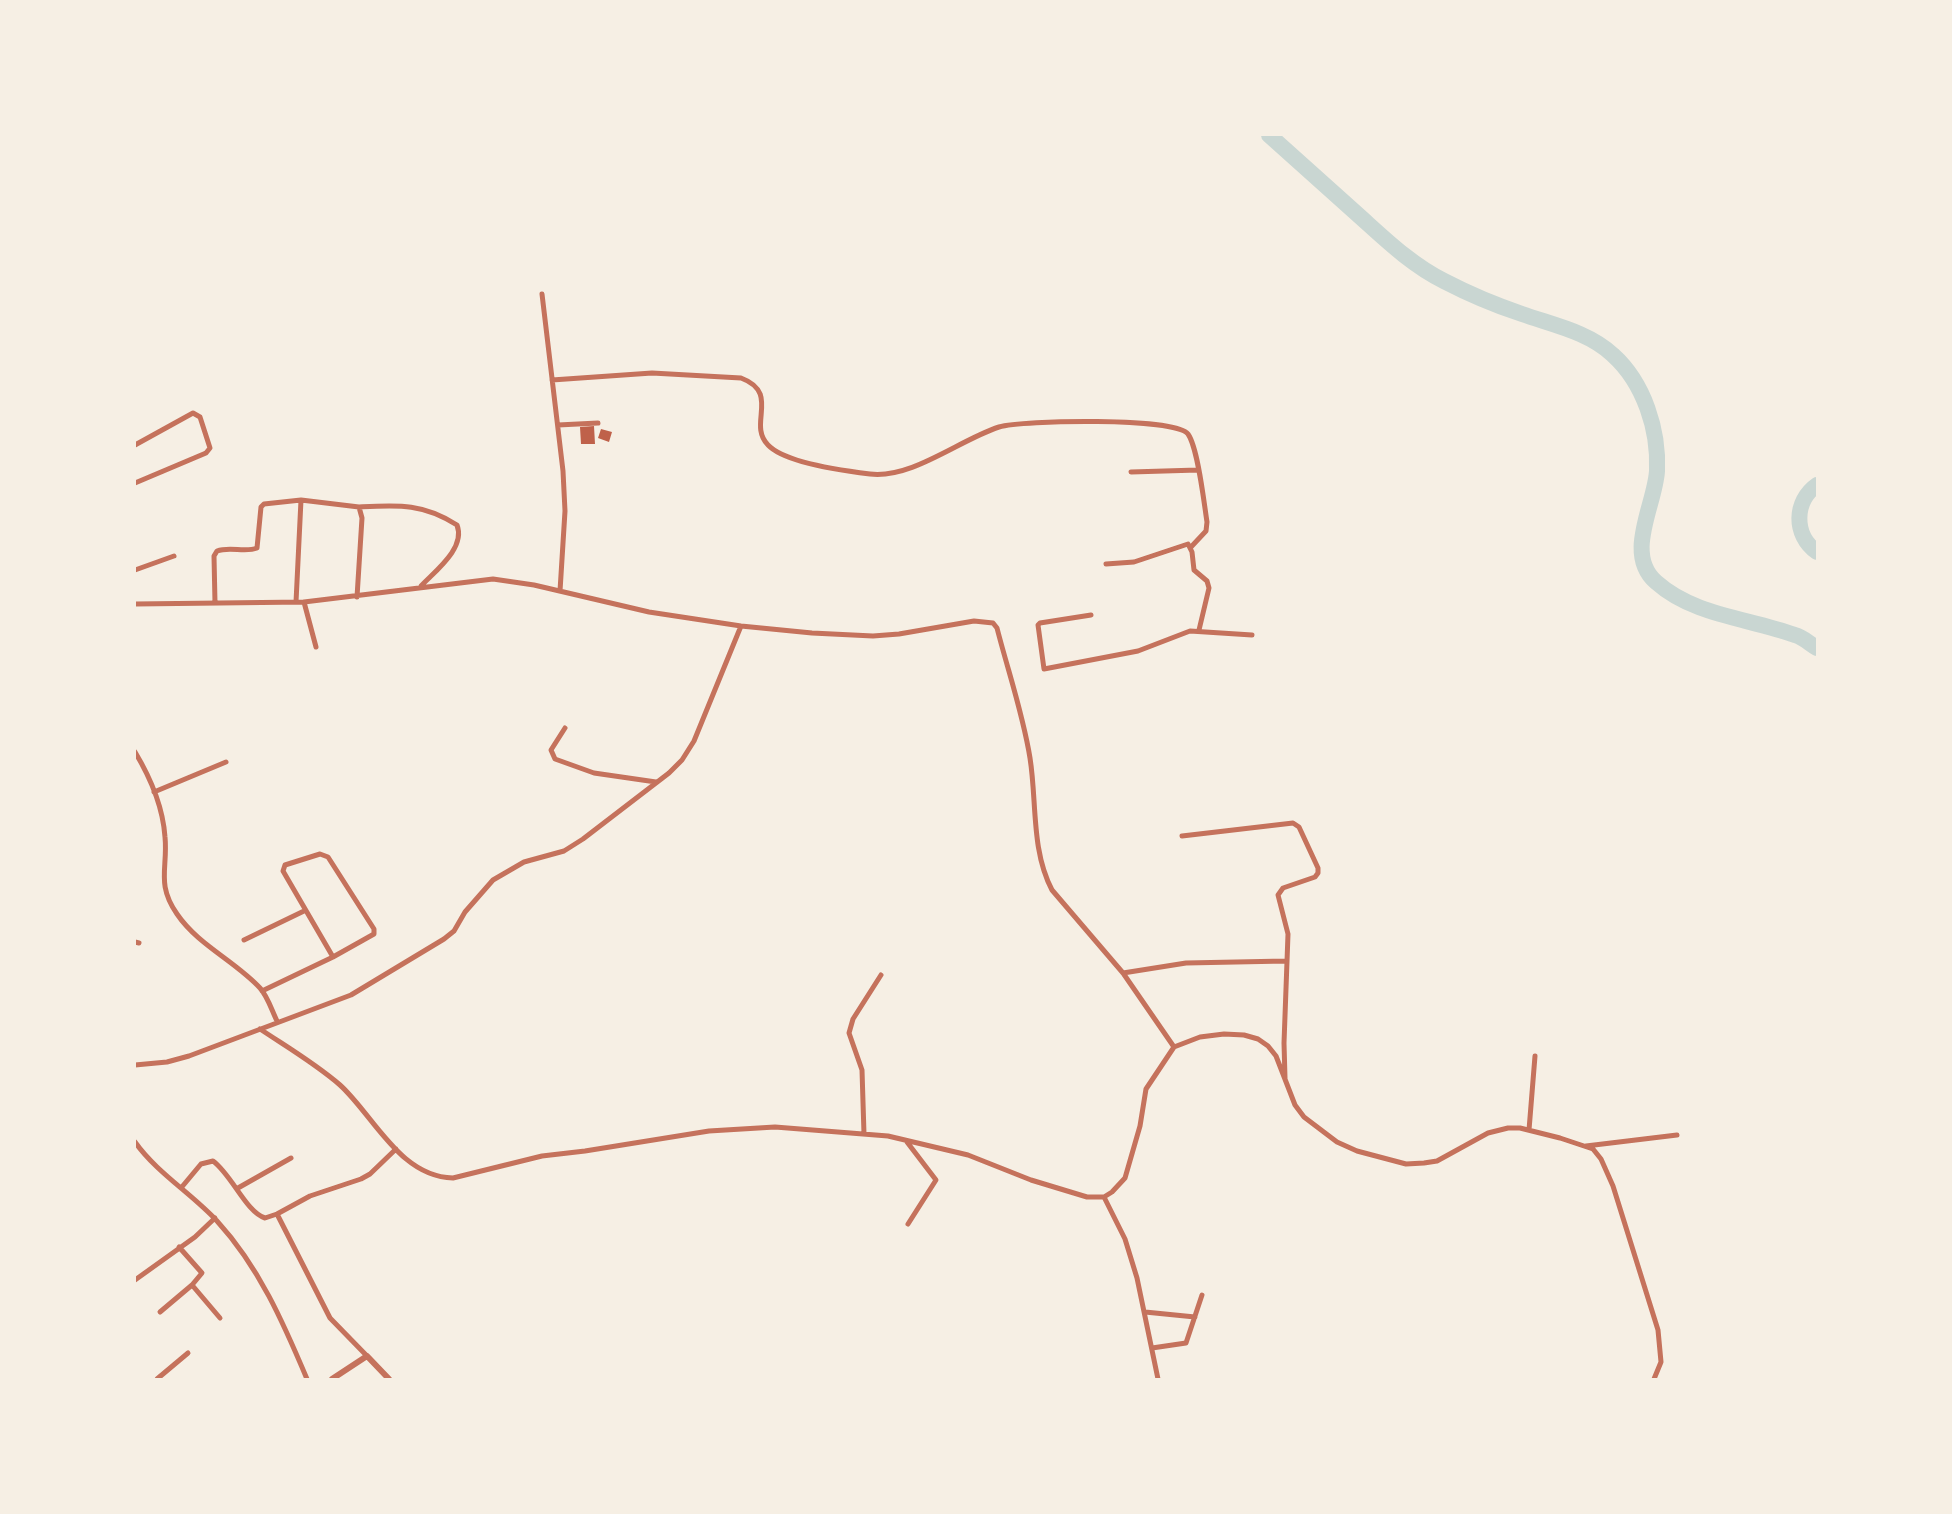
<!DOCTYPE html>
<html>
<head>
<meta charset="utf-8">
<style>
  body { margin:0 }
  #map { position:relative; width:1952px; height:1514px; overflow:hidden; background:#f6efe4; font-family:Figtree,sans-serif }
  canvas { display:block }
  .frame { position:absolute; inset:0; border:136px solid #f6efe4; pointer-events:none }
</style>
</head>
<body>
<div id="map">
<canvas width="1952" height="1514"></canvas>
<div class="frame"></div>
</div>
<script>
const ctx = document.querySelector('canvas').getContext('2d');
ctx.lineJoin = 'round';
function trace(path, color, width, dash) {
  ctx.strokeStyle = color;
  ctx.lineWidth = width;
  ctx.lineCap = dash ? 'butt' : 'round';
  ctx.setLineDash(dash || []);
  ctx.stroke(path);
}
function fillPath(path, color) {
  ctx.fillStyle = color;
  ctx.fill(path, 'evenodd');
}
trace(new Path2D(`
  M 1269,135 C 1298,161 1327,187 1356,213 C 1384,238 1410,264 1444,281 C 1469,294 1495,305 1522,314 C 1553,325 1589,332 1613,355 C 1644,383 1659,430 1657,471 C 1655,505 1624,554 1656,582 C 1694,616 1749,618 1795,635 C 1803,637 1810,644 1817,648
  M 1817,485 C 1794,501 1793,535 1817,552`), '#c9d6d2', 16);
fillPath(new Path2D(`
  M 594,426 L 595,444 L 581,444 L 580,427 Z
  M 601,429 L 612,432 L 609,442 L 598,438 Z`), '#bf614a');
trace(new Path2D(`
  M 542,294 L 563,471 L 565,511 L 560,591
  M 552,380 L 652,373 L 741,378 C 781,393 747,424 768,445 C 785,463 845,471 870,474 C 912,479 959,440 999,427 C 1022,420 1175,417 1188,434 C 1198,448 1204,503 1207,522 L 1206,531 L 1191,547
  M 558,425 L 598,423
  M 135,445 L 193,413 L 200,417 L 210,448 L 206,453 L 135,483
  M 1131,472 L 1198,470
  M 359,507 C 398,505 423,503 457,525 C 466,548 435,571 421,586
  M 1106,564 L 1134,562 L 1188,544 L 1192,552 L 1194,570 L 1207,581 L 1209,588 L 1199,630
  M 135,570 L 174,556
  M 296,602 L 301,500
  M 304,602 L 316,647
  M 215,603 L 214,556 L 217,551 C 230,546 245,553 257,548 L 261,507 L 264,504 L 301,500 L 359,507 L 362,518 L 357,597
  M 135,604 L 304,602 L 493,579 L 534,585 L 649,612 L 741,626 L 812,633 L 873,636 L 899,634 L 974,621 L 993,623 L 997,628 C 1008,671 1023,714 1030,758 C 1037,802 1031,850 1052,890 L 1123,973 L 1174,1047
  M 1091,615 L 1040,623 L 1038,625 L 1044,669 L 1138,651 L 1190,631 L 1252,635
  M 565,728 L 551,750 L 555,759 L 594,773 L 656,782
  M 135,752 C 150,777 163,808 165,837 C 168,868 156,884 177,914 C 198,945 235,961 260,988 C 268,997 272,1011 277,1021
  M 154,792 L 226,762
  M 1182,836 L 1293,823 L 1299,827 L 1318,868 L 1318,873 L 1315,877 L 1283,888 L 1278,895 L 1288,934 L 1284,1043 L 1285,1078
  M 244,940 L 304,911
  M 135,942 L 139,943
  M 1123,973 L 1186,963 L 1286,961
  M 262,991 L 333,957 L 374,934 L 374,929 L 328,857 L 320,854 L 285,865 L 283,871 L 333,957
  M 260,1029 C 287,1047 316,1064 340,1085 C 374,1116 400,1177 453,1178 L 542,1156 L 585,1151 L 709,1131 L 775,1127 L 888,1136 L 968,1155 L 1031,1180 L 1087,1197 L 1104,1197 L 1112,1192 L 1125,1178 L 1140,1126 L 1146,1089 L 1174,1047 L 1200,1037 L 1224,1034 L 1244,1035 L 1258,1039 L 1268,1046 L 1276,1056 L 1295,1105 L 1304,1117 L 1337,1142 L 1357,1151 L 1406,1164 L 1424,1163 L 1437,1161 L 1488,1133 L 1508,1128 L 1520,1128 L 1560,1138 L 1593,1149 L 1601,1159 L 1613,1186 L 1658,1330 L 1661,1362 L 1654,1379
  M 135,1065 L 167,1062 L 189,1056 L 351,995 L 444,939 L 454,931 L 465,912 L 493,880 L 524,862 L 564,851 L 583,839 L 669,773 L 682,760 L 694,741 L 741,626
  M 1529,1130 L 1535,1056
  M 864,1134 L 862,1070 L 849,1033 L 853,1019 L 881,975
  M 135,1142 C 157,1173 191,1193 217,1221 C 259,1267 283,1322 307,1379
  M 907,1142 L 936,1180 L 908,1224
  M 1586,1146 L 1677,1135
  M 181,1188 L 201,1164 L 213,1161 C 232,1175 246,1212 265,1218 L 277,1214 L 310,1196 L 361,1179 L 370,1174 L 396,1149
  M 238,1188 L 291,1158
  M 1104,1197 L 1125,1239 L 1137,1278 L 1158,1379
  M 277,1214 L 330,1318 L 367,1356
  M 179,1247 L 202,1273 L 192,1285 L 220,1318
  M 135,1280 L 195,1237 L 215,1218
  M 160,1312 L 192,1285
  M 1145,1312 L 1195,1317
  M 1152,1348 L 1186,1343 L 1202,1295
  M 157,1379 L 188,1353`), '#c5725c', 5);
trace(new Path2D(`
  M 332,1379 L 367,1356 L 389,1379`), '#c5725c', 6);
</script>
</body>
</html>
